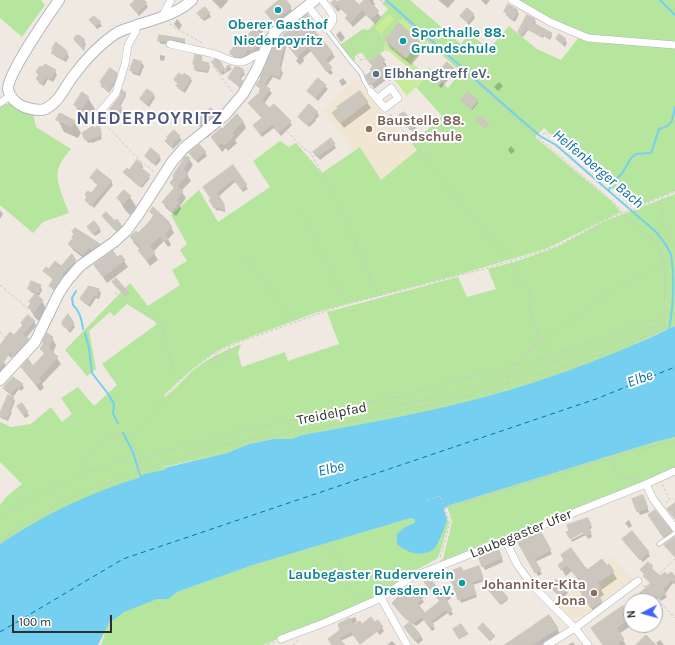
<!DOCTYPE html>
<html>
<head>
<meta charset="utf-8">
<style>
  body { margin:0 }
  #map { position:relative; width:675px; height:645px; overflow:hidden; background:#efe9e1; font-family:Karla,sans-serif }
  canvas { display:block }
  .north { position:absolute; left:623px; top:593px; width:40px; height:40px; box-sizing:border-box; background:#fff; border:1px solid #ababab; border-radius:50%; rotate:264deg; font-size:11px; font-weight:700; line-height:16px; text-align:center; color:#2e2e2e }
  .north::after { content:''; display:block; margin:auto; width:14px; height:18px; background:#4264fb; clip-path:polygon(50% 0,100% 100%,50% 72%,0 100%) }
  .scale { position:absolute; left:12px; top:615px; width:100px; height:18px; box-sizing:border-box; border:2px solid #2e2e2e; border-top:0; padding-left:5px; font-size:12px; line-height:14px; white-space:nowrap; color:#2e2e2e; -webkit-text-stroke:3px #fff; paint-order:stroke }
</style>
</head>
<body>
<div id="map">
<canvas width="675" height="645"></canvas>
<div class="north">N</div>
<div class="scale">100 m</div>
</div>
<script>
const ctx = document.querySelector('canvas').getContext('2d');
ctx.lineJoin = 'round';
function fillPath(path, color) {
  ctx.fillStyle = color;
  ctx.fill(path, 'evenodd');
}
function trace(path, color, width, dash) {
  ctx.strokeStyle = color;
  ctx.lineWidth = width;
  ctx.lineCap = dash ? 'butt' : 'round';
  ctx.setLineDash(dash || []);
  ctx.stroke(path);
}
function drawText(font, color, halo, rows, align = 'center') {
  ctx.font = font + ' Karla,sans-serif';
  ctx.lineWidth = 4;
  ctx.setLineDash([]);
  ctx.textBaseline = 'middle';
  ctx.strokeStyle = halo;
  ctx.fillStyle = color;
  for (const [text, x, y, turn = 0] of rows) {
    ctx.save();
    ctx.translate(x, y);
    ctx.rotate((+turn || 0) * Math.PI / 180);
    ctx.textAlign = isNaN(turn) ? turn : align;
    if (halo) ctx.strokeText(text, 0, 0);
    ctx.fillText(text, 0, 0);
    ctx.restore();
  }
}
fillPath(new Path2D(`
  M 357,79 L 384,115 L 386,113 L 417,150 L 381,180 L 360,147 L 353,151 L 323,110 Z
  M 611,557 L 634,579 L 579,618 L 573,618 L 560,606 L 577,587 L 575,583 Z`), '#f0e6d1');
fillPath(new Path2D(`
  M 0,0 L 41,0 L 45,5 L 22,37 L 0,18 Z
  M 385,0 L 410,0 L 461,44 L 469,33 L 489,49 L 509,26 L 537,49 L 561,60 L 579,37 L 675,47 L 675,191 L 643,204 L 632,206 L 544,128 L 535,137 L 611,201 L 621,212 L 548,248 L 458,275 L 339,306 L 315,313 L 229,345 C 202,358 185,375 164,395 L 165,397 C 175,390 183,380 192,371 C 207,359 223,351 241,344 L 238,353 L 242,367 L 285,352 L 288,361 L 339,344 L 327,312 L 458,277 L 467,297 L 496,289 L 488,269 L 514,262 L 557,247 L 605,221 L 675,194 L 675,326 C 639,342 603,360 566,372 C 529,384 491,396 453,405 C 402,417 350,426 299,436 L 294,439 L 274,439 L 249,444 L 227,453 L 164,467 L 164,470 C 106,487 50,511 0,544 L 0,505 L 6,497 L 22,484 L 0,462 L 0,422 L 11,427 L 31,424 L 51,407 L 62,422 L 72,414 L 61,398 L 78,387 L 94,406 L 117,385 L 102,364 L 157,324 L 154,321 L 127,304 L 114,316 L 110,312 L 89,331 L 96,369 L 87,376 L 65,350 L 130,283 L 148,306 L 180,285 L 172,270 L 187,261 L 180,250 L 187,244 L 171,215 L 199,190 L 218,222 L 270,187 L 253,161 L 280,141 L 289,147 L 296,143 L 322,173 L 360,147 L 381,180 L 417,150 L 412,144 L 442,116 L 416,87 L 426,77 L 423,74 L 429,68 L 434,72 L 434,76 L 448,88 L 461,72 L 402,19 L 384,40 L 387,43 L 384,46 L 385,50 L 369,62 L 362,53 L 359,53 L 355,56 L 355,61 L 351,59 L 340,45 L 363,29 L 368,30 L 388,9 L 382,4 Z
  M 518,0 L 675,0 L 675,43 L 589,36 L 552,20 Z
  M 6,104 L 12,104 L 33,113 L 36,127 L 71,149 C 66,155 60,162 58,170 C 55,181 65,202 69,213 L 43,222 L 33,233 L 0,205 L 0,106 Z
  M 675,437 L 675,469 L 439,562 L 443,559 L 452,522 L 447,506 L 655,442 Z
  M 411,518 L 414,518 L 415,521 L 414,523 L 405,527 L 439,542 L 447,518 L 449,523 L 438,558 L 402,578 L 391,588 L 379,596 L 306,628 L 263,645 L 101,645 C 104,638 105,628 110,622 C 120,612 143,602 157,599 C 168,597 166,600 177,592 L 253,565 Z`), '#b6e59e');
fillPath(new Path2D(`
  M 389,14 L 395,19 L 381,34 L 375,28 Z
  M 402,18 L 428,42 L 411,62 L 426,76 L 407,96 L 392,77 L 406,66 L 389,51 L 385,50 L 384,46 L 387,43 L 384,40 Z`), '#c9ec9a');
fillPath(new Path2D(`
  M 675,326 L 675,437 L 655,442 L 447,506 L 444,509 C 444,511 446,515 447,518 C 447,523 438,546 434,549 C 422,558 407,553 397,544 L 397,534 L 405,527 L 414,523 L 415,521 L 414,519 L 411,518 L 253,565 L 177,592 L 168,599 L 157,599 L 124,612 L 109,623 L 98,645 L 0,645 L 0,544 C 43,515 91,492 141,477 L 144,474 L 164,470 L 165,469 L 164,468 L 168,467 L 227,453 L 249,444 L 274,439 L 292,439 L 298,437 L 298,436 C 350,426 402,417 453,405 C 529,387 604,360 675,326 Z`), '#75cff0');
fillPath(new Path2D(`
  M 136,0 L 143,0 L 148,7 L 139,16 L 131,5 Z
  M 212,0 L 227,0 L 228,1 L 221,9 Z
  M 281,0 L 286,0 L 285,1 L 293,12 L 276,26 L 266,12 Z
  M 342,0 L 353,0 L 359,7 L 366,0 L 373,0 L 375,5 L 373,7 L 381,17 L 375,24 L 366,15 L 353,27 L 346,18 L 348,16 L 341,9 L 338,12 L 332,4 L 337,4 Z
  M 438,0 L 455,0 L 448,8 Z
  M 481,0 L 490,0 L 486,5 Z
  M 517,11 L 519,14 L 515,22 L 509,18 L 505,12 Z
  M 209,13 L 211,17 L 204,21 L 201,17 Z
  M 473,14 L 475,18 L 469,25 L 461,16 Z
  M 528,16 L 535,20 L 536,23 L 535,25 L 551,34 L 552,36 L 550,40 L 544,36 L 543,38 L 541,37 L 528,30 L 523,37 L 520,35 L 519,32 Z
  M 177,19 L 182,25 L 179,30 L 174,24 Z
  M 91,21 L 100,23 L 102,26 L 97,29 Z
  M 312,21 L 314,25 L 311,28 L 335,57 L 327,64 L 333,73 L 330,75 L 311,51 L 303,58 L 304,61 L 300,65 L 296,61 L 298,58 L 288,45 L 290,43 L 287,39 Z
  M 262,24 L 265,29 L 260,35 L 262,39 L 260,42 L 263,48 L 255,56 L 246,61 L 234,58 L 231,53 L 243,49 L 251,40 L 248,36 Z
  M 340,31 L 345,38 L 341,42 L 336,35 Z
  M 80,36 L 86,44 L 85,46 L 84,51 L 75,41 Z
  M 160,36 L 184,39 L 186,45 L 161,44 L 159,41 Z
  M 557,39 L 565,40 L 567,43 L 565,47 L 559,42 Z
  M 386,40 L 419,43 L 424,50 L 411,65 L 390,48 Z
  M 284,43 L 286,47 L 281,69 L 283,73 L 280,80 L 273,77 L 266,87 L 272,93 L 264,104 L 269,110 L 290,122 L 292,125 L 281,136 L 274,128 L 262,137 L 256,129 L 263,119 L 261,90 L 257,85 Z
  M 66,51 L 69,57 L 66,62 L 55,56 L 53,53 Z
  M 160,55 L 165,56 L 164,61 L 160,60 Z
  M 380,55 L 387,66 L 385,67 L 391,76 L 374,89 L 367,76 L 373,71 L 373,67 L 371,62 Z
  M 201,57 L 202,59 L 201,62 L 208,64 L 210,66 L 208,73 L 196,71 L 195,68 L 194,64 Z
  M 219,62 L 225,72 L 228,66 L 232,69 L 222,75 L 214,64 Z
  M 142,63 L 144,66 L 140,76 L 133,74 L 131,70 Z
  M 453,68 L 455,72 L 441,88 L 433,79 Z
  M 55,71 L 57,75 L 53,82 L 48,79 L 44,86 L 39,83 L 37,79 L 39,76 L 37,72 Z
  M 243,71 L 245,74 L 240,80 L 244,84 L 240,88 L 229,78 Z
  M 116,73 L 118,76 L 116,82 L 109,93 L 102,86 Z
  M 190,78 L 192,81 L 185,93 L 179,89 L 177,86 L 179,84 L 175,80 Z
  M 343,78 L 347,83 L 342,86 L 339,81 Z
  M 318,80 L 328,89 L 318,101 L 308,91 Z
  M 499,82 L 503,86 L 498,91 L 494,87 Z
  M 360,93 L 371,108 L 344,128 L 337,118 Z
  M 468,93 L 478,103 L 472,110 L 463,101 Z
  M 125,94 L 126,96 L 120,107 L 123,111 L 116,119 L 114,117 L 108,125 L 105,122 Z
  M 154,95 L 155,98 L 149,107 L 143,102 L 141,99 Z
  M 88,98 L 95,109 L 87,121 L 81,117 L 75,105 Z
  M 317,112 L 319,116 L 315,120 L 316,121 L 309,127 L 300,117 Z
  M 215,115 L 221,126 L 207,138 L 196,121 Z
  M 402,118 L 415,126 L 416,128 L 413,132 Z
  M 58,120 L 74,121 L 81,133 L 78,138 L 64,132 Z
  M 243,121 L 246,128 L 235,140 L 237,143 L 228,151 L 226,148 L 222,152 L 212,137 L 222,130 Z
  M 100,130 L 102,135 L 101,136 L 102,139 L 92,143 L 91,142 L 88,143 L 83,133 Z
  M 174,132 L 182,140 L 173,149 L 166,141 Z
  M 331,140 L 336,148 L 320,160 L 316,155 Z
  M 511,146 L 515,151 L 511,154 L 508,150 Z
  M 205,152 L 207,156 L 198,163 L 192,156 Z
  M 146,156 L 159,156 L 161,160 L 156,166 Z
  M 189,159 L 193,165 L 187,174 L 191,181 L 181,191 L 186,198 L 180,206 L 181,209 L 176,216 L 166,208 L 163,202 L 175,189 L 171,183 Z
  M 142,164 L 143,167 L 141,170 L 150,178 L 142,188 L 126,175 Z
  M 233,167 L 248,189 L 243,192 L 236,181 L 218,197 L 225,208 L 225,212 L 218,210 L 217,211 L 210,201 L 213,199 Z
  M 92,178 L 111,181 L 113,185 L 94,208 L 86,200 L 99,186 L 94,182 Z
  M 130,197 L 137,208 L 130,215 L 125,210 L 118,198 Z
  M 0,210 L 3,214 L 0,219 Z
  M 151,212 L 171,227 L 174,233 L 168,239 L 171,245 L 168,247 L 164,241 L 153,252 L 158,260 L 150,266 L 139,250 L 140,249 L 134,243 L 131,237 L 138,235 L 150,223 L 154,217 Z
  M 103,216 L 121,226 L 123,230 L 119,234 Z
  M 99,228 L 101,232 L 95,236 L 90,230 Z
  M 75,229 L 99,245 L 103,250 L 86,260 L 73,250 L 69,244 L 74,239 L 75,235 L 73,232 Z
  M 72,255 L 76,263 L 63,277 L 64,279 L 56,291 L 52,289 L 51,286 L 54,280 L 44,271 L 61,267 Z
  M 117,259 L 124,261 L 128,267 L 107,283 L 95,265 Z
  M 40,286 L 42,290 L 39,296 L 31,292 L 29,289 Z
  M 98,289 L 101,293 L 99,299 L 96,298 L 90,307 L 83,302 L 81,299 Z
  M 42,301 L 48,312 L 41,322 L 35,318 L 29,307 L 31,304 L 30,302 Z
  M 68,315 L 75,327 L 70,333 L 63,325 Z
  M 34,321 L 36,326 L 26,338 L 31,344 L 16,360 L 13,356 L 11,358 L 3,350 L 14,337 Z
  M 52,338 L 56,345 L 53,353 L 61,364 L 42,384 L 44,388 L 40,391 L 22,367 L 33,368 L 45,355 L 41,349 L 45,344 Z
  M 0,359 L 4,362 L 7,368 L 0,380 Z
  M 22,384 L 24,388 L 21,391 L 19,389 L 13,397 L 6,391 L 4,388 Z
  M 13,399 L 15,401 L 11,411 L 12,412 L 8,421 L 1,418 L 0,416 Z
  M 22,404 L 29,416 L 25,418 L 18,406 Z
  M 633,500 L 644,500 L 649,512 L 640,515 Z
  M 655,511 L 673,535 L 666,540 L 649,515 Z
  M 629,520 L 632,526 L 629,528 L 625,523 Z
  M 590,523 L 592,528 L 590,529 L 592,537 L 588,539 L 586,535 L 572,542 L 571,540 L 588,531 L 587,529 L 570,538 Z
  M 541,533 L 552,554 L 535,562 L 542,574 L 538,576 L 518,541 L 529,539 Z
  M 625,543 L 648,552 L 650,556 L 643,562 Z
  M 500,553 L 503,562 L 485,570 L 483,566 Z
  M 565,561 L 587,571 L 609,566 L 617,579 L 601,590 L 604,595 L 599,598 L 605,608 L 595,614 L 584,596 L 584,587 L 572,571 L 566,576 L 559,565 Z
  M 652,567 L 653,571 L 660,578 L 667,577 L 675,578 L 675,584 L 673,583 L 665,594 L 667,597 L 661,601 L 658,598 L 655,601 L 633,601 L 652,584 L 646,579 L 642,570 Z
  M 480,570 L 484,581 L 473,585 L 477,597 L 461,603 L 449,572 L 463,572 Z
  M 557,581 L 568,593 L 562,599 L 550,587 Z
  M 411,585 L 424,602 L 419,606 L 424,614 L 441,602 L 427,586 L 439,592 L 449,595 L 451,598 L 446,602 L 453,614 L 450,616 L 448,613 L 432,624 L 435,629 L 432,631 L 424,620 L 416,626 L 406,619 L 395,607 Z
  M 488,588 L 507,598 L 508,600 L 501,605 Z
  M 623,608 L 631,620 L 632,625 L 619,634 L 626,645 L 603,645 Z
  M 355,617 L 357,621 L 349,628 L 354,635 L 340,641 L 343,645 L 332,645 L 342,630 L 339,624 Z
  M 378,622 L 384,631 L 380,635 L 375,629 L 375,624 Z
  M 557,628 L 560,634 L 543,645 L 507,645 Z
  M 407,630 L 421,636 L 423,640 L 418,644 Z
  M 660,640 L 664,645 L 658,645 L 656,643 Z
  M 392,641 L 396,645 L 387,645 Z
  M 573,642 L 575,645 L 568,645 Z`), '#0003');
trace(new Path2D(`
  M 386,0 L 511,111 L 540,136 L 556,145 L 656,232 C 662,239 668,246 671,255 C 675,278 673,307 669,330
  M 660,0 L 675,15
  M 609,190 L 613,181 L 621,175 L 631,158 L 636,154 L 650,153 L 652,151 L 659,129 C 674,125 672,120 675,107
  M 76,291 L 72,298 L 73,305 C 80,311 82,320 83,329
  M 85,333 L 89,348 L 92,373 L 109,395 L 114,404 L 113,414 L 118,423
  M 123,433 L 133,452 L 139,472 L 141,477`), '#75cff0', 2);
trace(new Path2D(`
  M 0,632 L 123,559 L 596,399 L 675,367`), '#0d6fa3', 1, [5, 4]);
const building = new Path2D(`
  M 135,0 L 144,0 L 147,3 L 137,13 L 130,5 Z
  M 279,0 L 286,0 L 291,6 L 290,8 L 274,21 L 272,20 L 265,12 Z
  M 335,0 L 337,2 L 340,0 L 354,0 L 359,5 L 364,0 L 368,0 L 379,11 L 371,19 L 362,10 L 350,23 L 345,18 L 348,15 L 337,5 L 334,7 L 331,3 Z
  M 508,4 L 518,10 L 513,19 L 506,15 L 507,13 L 504,12 Z
  M 205,7 L 210,13 L 202,19 L 197,13 Z
  M 467,8 L 474,14 L 467,22 L 460,16 Z
  M 307,14 L 313,21 L 309,24 L 333,53 L 325,59 L 332,68 L 327,72 L 308,47 L 297,57 L 287,45 L 289,42 L 283,35 Z
  M 527,15 L 535,19 L 533,23 L 552,33 L 549,38 L 542,34 L 541,36 L 538,35 L 527,28 L 521,35 L 518,32 Z
  M 94,16 L 101,22 L 97,25 L 94,25 L 89,20 Z
  M 258,20 L 262,24 L 257,30 L 260,33 L 256,38 L 261,42 L 252,51 L 248,49 L 243,56 L 237,57 L 230,54 L 230,52 L 236,43 L 242,48 L 250,38 L 247,36 L 254,28 L 256,30 L 252,26 Z
  M 399,23 L 420,42 L 406,58 L 385,40 Z
  M 559,34 L 566,39 L 563,44 L 556,39 Z
  M 77,35 L 78,36 L 79,35 L 85,40 L 83,42 L 83,49 L 74,40 L 75,39 L 74,38 Z
  M 159,35 L 185,39 L 184,42 L 171,39 L 166,41 L 158,41 Z
  M 280,38 L 285,42 L 279,68 L 281,68 L 279,77 L 271,74 L 264,84 L 270,89 L 262,100 L 269,108 L 274,104 L 291,121 L 279,133 L 272,125 L 260,134 L 253,125 L 262,118 L 248,103 L 260,92 L 259,91 L 261,89 L 256,85 L 261,78 L 260,77 L 273,47 Z
  M 56,42 L 67,51 L 66,52 L 68,53 L 64,59 L 51,53 L 53,50 L 52,49 Z
  M 380,54 L 385,60 L 382,63 L 389,71 L 370,85 L 365,76 L 372,71 L 370,69 L 373,66 L 369,62 Z
  M 195,55 L 202,56 L 200,61 L 209,63 L 207,71 L 194,69 L 195,65 L 193,64 Z
  M 134,59 L 142,62 L 138,73 L 130,70 Z
  M 215,59 L 220,61 L 225,70 L 228,65 L 231,66 L 220,73 L 212,62 Z
  M 447,62 L 454,68 L 439,85 L 432,79 Z
  M 45,64 L 56,70 L 51,79 L 46,76 L 42,83 L 36,79 L 39,74 L 36,72 L 40,66 L 43,67 Z
  M 235,67 L 239,67 L 244,70 L 239,78 L 243,81 L 239,86 L 228,78 Z
  M 110,68 L 117,73 L 115,80 L 108,91 L 101,86 L 102,84 L 100,82 Z
  M 179,73 L 183,76 L 184,73 L 191,78 L 183,90 L 176,86 L 178,83 L 174,80 Z
  M 318,78 L 326,85 L 315,98 L 307,91 Z
  M 147,89 L 154,94 L 147,104 L 140,99 Z
  M 122,90 L 126,93 L 119,105 L 122,107 L 114,117 L 112,115 L 106,123 L 102,119 L 120,96 Z
  M 360,91 L 368,102 L 340,123 L 332,113 L 338,108 L 337,107 Z
  M 82,92 L 89,97 L 81,110 L 74,105 Z
  M 468,92 L 478,101 L 471,109 L 461,100 Z
  M 309,104 L 318,112 L 314,116 L 315,117 L 307,125 L 298,117 Z
  M 211,108 L 216,114 L 200,127 L 195,121 Z
  M 404,112 L 416,125 L 410,130 L 399,115 Z
  M 60,113 L 75,121 L 72,127 L 56,120 Z
  M 237,114 L 243,121 L 232,133 L 234,136 L 224,145 L 222,142 L 218,146 L 211,137 L 221,128 L 222,129 Z
  M 480,116 L 489,124 L 485,128 L 476,120 Z
  M 99,125 L 101,131 L 99,132 L 101,135 L 89,140 L 89,139 L 85,140 L 82,133 L 93,126 L 94,128 Z
  M 174,130 L 180,136 L 171,147 L 165,141 L 168,138 L 167,137 Z
  M 331,138 L 335,144 L 317,157 L 313,152 Z
  M 199,144 L 206,152 L 195,160 L 189,153 Z
  M 151,148 L 160,156 L 153,164 L 145,156 Z
  M 186,156 L 190,158 L 183,170 L 188,174 L 177,186 L 183,191 L 176,200 L 179,202 L 172,211 L 162,202 L 175,187 L 170,183 L 174,178 L 173,176 Z
  M 137,160 L 142,164 L 140,167 L 150,175 L 140,187 L 123,172 L 127,168 L 129,170 Z
  M 233,165 L 247,185 L 241,189 L 233,179 L 217,193 L 224,204 L 224,210 L 216,207 L 214,208 L 209,200 L 211,199 L 203,187 Z
  M 97,169 L 112,181 L 91,206 L 85,200 L 87,197 L 85,194 L 88,191 L 91,193 L 99,184 L 90,178 Z
  M 124,190 L 131,196 L 123,204 L 117,198 Z
  M 153,207 L 168,221 L 172,227 L 165,233 L 168,239 L 164,242 L 160,236 L 150,246 L 155,253 L 146,260 L 138,250 L 141,247 L 130,237 L 136,231 L 138,233 L 149,222 L 154,215 L 150,212 Z
  M 106,212 L 115,221 L 117,219 L 122,226 L 116,231 L 102,216 Z
  M 94,221 L 100,228 L 93,234 L 87,227 Z
  M 75,228 L 83,233 L 100,244 L 92,250 L 89,247 L 83,255 L 68,244 L 73,238 L 72,237 L 74,234 L 72,232 Z
  M 113,251 L 117,257 L 121,255 L 125,260 L 103,277 L 94,265 Z
  M 72,254 L 76,260 L 61,275 L 63,275 L 54,289 L 49,286 L 53,279 L 43,271 L 46,267 L 49,269 L 55,261 L 61,266 Z
  M 116,278 L 129,293 L 125,296 L 112,282 Z
  M 31,281 L 41,285 L 38,293 L 28,289 Z
  M 89,286 L 99,289 L 97,296 L 94,295 L 88,304 L 80,299 Z
  M 35,294 L 43,300 L 34,312 L 28,307 L 31,303 L 29,302 Z
  M 68,314 L 74,323 L 69,330 L 62,325 L 62,322 Z
  M 28,315 L 35,321 L 23,334 L 29,339 L 13,356 L 10,352 L 0,368 L 0,345 L 10,332 L 14,335 L 23,325 L 21,323 Z
  M 47,333 L 53,337 L 49,348 L 58,357 L 39,378 L 41,381 L 36,385 L 21,367 L 28,359 L 33,366 L 45,353 L 40,349 L 44,343 L 42,342 Z
  M 13,377 L 23,384 L 19,388 L 17,387 L 11,394 L 3,388 Z
  M 8,395 L 14,398 L 9,411 L 11,409 L 7,419 L 0,416 L 0,413 Z
  M 22,403 L 28,412 L 23,415 L 17,406 Z
  M 643,495 L 648,508 L 637,512 L 632,499 Z
  M 675,503 L 675,519 L 667,509 Z
  M 655,510 L 672,531 L 663,537 L 648,515 Z
  M 588,518 L 591,525 L 588,526 L 591,533 L 585,536 L 583,532 L 570,539 L 566,532 L 569,531 L 567,525 Z
  M 632,531 L 649,552 L 640,560 L 622,539 Z
  M 541,532 L 551,550 L 534,559 L 541,570 L 535,573 L 517,541 L 529,536 L 530,537 Z
  M 675,537 L 675,557 L 664,545 Z
  M 498,548 L 502,558 L 482,567 L 478,556 Z
  M 571,548 L 587,570 L 602,559 L 607,566 L 609,564 L 614,572 L 598,583 L 601,588 L 596,592 L 602,601 L 591,608 L 579,589 L 583,586 L 576,576 L 567,565 L 561,570 L 558,565 L 564,560 L 561,555 Z
  M 648,562 L 653,566 L 651,568 L 660,576 L 665,572 L 667,575 L 671,572 L 675,576 L 675,583 L 671,580 L 663,590 L 666,593 L 659,598 L 656,595 L 649,601 L 631,601 L 651,583 L 643,576 L 645,574 L 640,570 Z
  M 479,566 L 483,578 L 472,582 L 476,594 L 458,600 L 448,572 L 461,567 L 463,571 Z
  M 430,578 L 439,591 L 444,587 L 450,594 L 445,598 L 452,610 L 448,613 L 445,610 L 431,621 L 434,625 L 430,628 L 422,617 L 413,623 L 403,616 L 392,603 L 402,593 L 400,591 L 411,583 L 423,598 L 417,603 L 425,613 L 440,601 L 424,582 Z
  M 493,580 L 508,598 L 500,604 L 485,586 Z
  M 555,580 L 557,580 L 567,588 L 560,596 L 549,587 Z
  M 623,606 L 631,618 L 616,628 L 624,639 L 618,643 L 620,645 L 603,645 L 591,628 Z
  M 549,615 L 558,628 L 532,645 L 505,645 Z
  M 371,617 L 375,622 L 378,620 L 383,627 L 360,644 L 351,632 L 339,638 L 345,645 L 332,645 L 328,639 L 340,630 L 338,624 L 350,618 L 353,625 L 360,621 L 362,624 Z
  M 410,622 L 421,636 L 415,641 L 404,627 Z
  M 483,623 L 495,636 L 490,641 L 478,628 Z
  M 461,624 L 468,634 L 459,639 L 453,629 Z
  M 646,635 L 656,645 L 636,645 Z`);
fillPath(building, '#cbc7bf');
trace(building, '#cbc5ba', 1);
const lane = new Path2D(`
  M 326,29 L 349,59 L 361,73 L 364,81 L 371,92
  M 659,544 L 675,533`);
const street = new Path2D(`
  M 512,0 L 550,22 L 588,38 L 675,45
  M 308,6 L 326,29 C 340,19 330,11 322,0
  M 162,17 L 171,0
  M 170,44 C 185,48 199,50 214,54 C 223,56 229,62 240,62 C 249,62 253,53 263,54
  M 371,92 C 376,97 380,103 385,108 L 398,98 L 391,88 L 377,99
  M 0,103 L 10,96
  M 85,121 L 95,118 L 116,93 L 125,64 L 128,45 L 136,31 L 135,26
  M 646,484 L 653,499 L 675,528
  M 505,540 L 518,566 L 533,586 L 575,628 L 588,645
  M 381,598 L 407,645
  M 281,639 L 324,623 L 381,598 L 410,578 L 646,484 L 675,471
  M 547,645 L 575,628 L 638,581`);
const secondary = new Path2D(`
  M 59,0 C 49,14 7,75 8,89 C 9,97 17,104 24,107 C 31,109 41,112 47,108 C 60,101 65,86 74,75 C 85,60 99,45 115,34 C 121,30 130,28 137,25 C 156,19 177,14 192,0
  M 0,380 L 35,342 L 59,293 L 67,281 L 80,266 L 114,242 L 127,230 L 138,215 L 172,162 L 184,148 L 225,115 L 243,94 L 257,69 L 268,43 L 275,32 L 283,25 L 315,0`);
trace(lane, '#b4b7c1', 5);
trace(street, '#b4b7c1', 8);
trace(secondary, '#b4b7c1', 12);
trace(new Path2D(`
  M 380,0 L 390,6 L 536,136 L 611,200 L 623,212 L 626,220 L 657,242 L 665,267 L 664,315 L 665,328
  M 169,24 L 202,43
  M 379,49 L 379,34 L 375,30 L 368,32 L 360,32 L 351,40 L 353,52 L 361,60 L 369,58 L 379,49 L 389,45 L 402,56
  M 402,55 L 400,58 L 413,70
  M 211,61 C 214,71 227,83 233,93
  M 389,81 L 412,62
  M 0,113 L 5,109
  M 390,114 L 478,224 L 511,262 L 518,280 L 528,285 L 532,297 C 525,309 533,320 538,332 L 535,341 L 508,377 L 508,384
  M 100,123 L 108,127 L 136,157 L 155,173
  M 280,124 L 304,149 L 310,152 L 334,194 L 379,296
  M 541,139 L 544,133 L 563,132
  M 662,198 C 659,215 666,231 675,246
  M 300,214 L 304,217 L 344,299 L 350,303
  M 246,256 L 280,302 L 293,322
  M 0,285 L 38,317
  M 115,292 L 127,302 L 155,319 L 161,325 L 175,373 L 182,379
  M 0,332 L 17,348
  M 538,333 C 543,346 551,359 561,368
  M 229,346 L 226,360 L 219,364 L 216,363 L 214,360 L 216,353 L 229,346 L 340,306 L 488,268 L 548,249 L 557,246 L 612,217 L 675,192
  M 528,352 L 549,335 L 604,296 L 653,268 L 663,261 L 675,257
  M 373,416 L 381,410 C 413,402 446,396 478,386 C 537,368 594,349 651,327 L 663,326
  M 139,458 L 143,458 L 251,428 L 345,410 L 367,402 L 403,396 L 521,363 L 547,357 L 647,321 L 650,321 L 665,325
  M 89,470 L 85,463 L 88,458 L 102,442 L 115,436 L 136,432
  M 141,470 L 139,458 L 132,442 L 133,438 L 137,432 L 153,416 L 163,398 L 192,369 L 215,353
  M 641,478 L 621,479 L 618,478 L 610,458 L 675,440
  M 662,484 L 670,500 L 666,503
  M 427,500 L 440,496 L 450,523 L 440,558
  M 445,508 L 610,458
  M 0,517 L 47,489 L 62,484 L 90,471 L 128,457 L 136,450
  M 0,541 L 59,504 L 99,486 L 161,464 L 223,445 L 336,424 L 454,400 L 566,367 L 619,348 L 675,324
  M 330,542 L 357,601
  M 643,585 L 675,618
  M 645,587 L 675,559
  M 267,645 L 275,642
  M 293,645 L 298,640`), '#c9c9c9', 1, [3, 2]);
trace(lane, '#fff', 3.5);
trace(street, '#fff', 7);
trace(secondary, '#fff', 10);
for (const [x, y, r, color] of [
  [278,10,4,"#0f9aa8"],
  [403,41,4,"#0f9aa8"],
  [376,74,4,"#5c6f8a"],
  [369,129,4,"#8d6e63"],
  [462,583,4,"#0f9aa8"],
  [594,593,4,"#8d6e63"]
]) {
  const dot = new Path2D();
  dot.arc(x, y, r, 0, 2 * Math.PI);
  ctx.fillStyle = color;
  ctx.fill(dot);
  trace(dot, '#fff', 1.5);
}
drawText('bold 14px', '#0d838f', '#fff', [
  ["Oberer Gasthof",278,25],
  ["Niederpoyritz",278,41],
  ["Sporthalle 88.",411,33,"left"],
  ["Grundschule",411,49,"left"],
  ["Laubegaster Ruderverein",454,575,"right"],
  ["Dresden e.V.",454,591,"right"]
]);
drawText('bold 14px', '#4e5e75', '#fff', [
  ["Elbhangtreff eV.",384,74]
], 'left');
drawText('bold 14px', '#785e54', '#fff', [
  ["Baustelle 88.",377,121],
  ["Grundschule",377,137],
  ["Johanniter-Kita",586,585,"right"],
  ["Jona",586,601,"right"]
], 'left');
drawText('14px', '#2e2e2e', '#fff', [
  ["Treidelpfad",332,414,-11],
  ["Laubegaster Ufer",521,534,-22]
]);
drawText('italic 15px', '#0d6fa3', '#fff', [
  ["Helfenberger Bach",598,169,40],
  ["Elbe",640,379,-19],
  ["Elbe",331,469,-13]
]);
ctx.letterSpacing = '1px';
drawText('bold 18px', '#4d5680', '#fff', [
  ["NIEDERPOYRITZ",150,119]
]);
ctx.letterSpacing = '0px';
</script>
</body>
</html>
